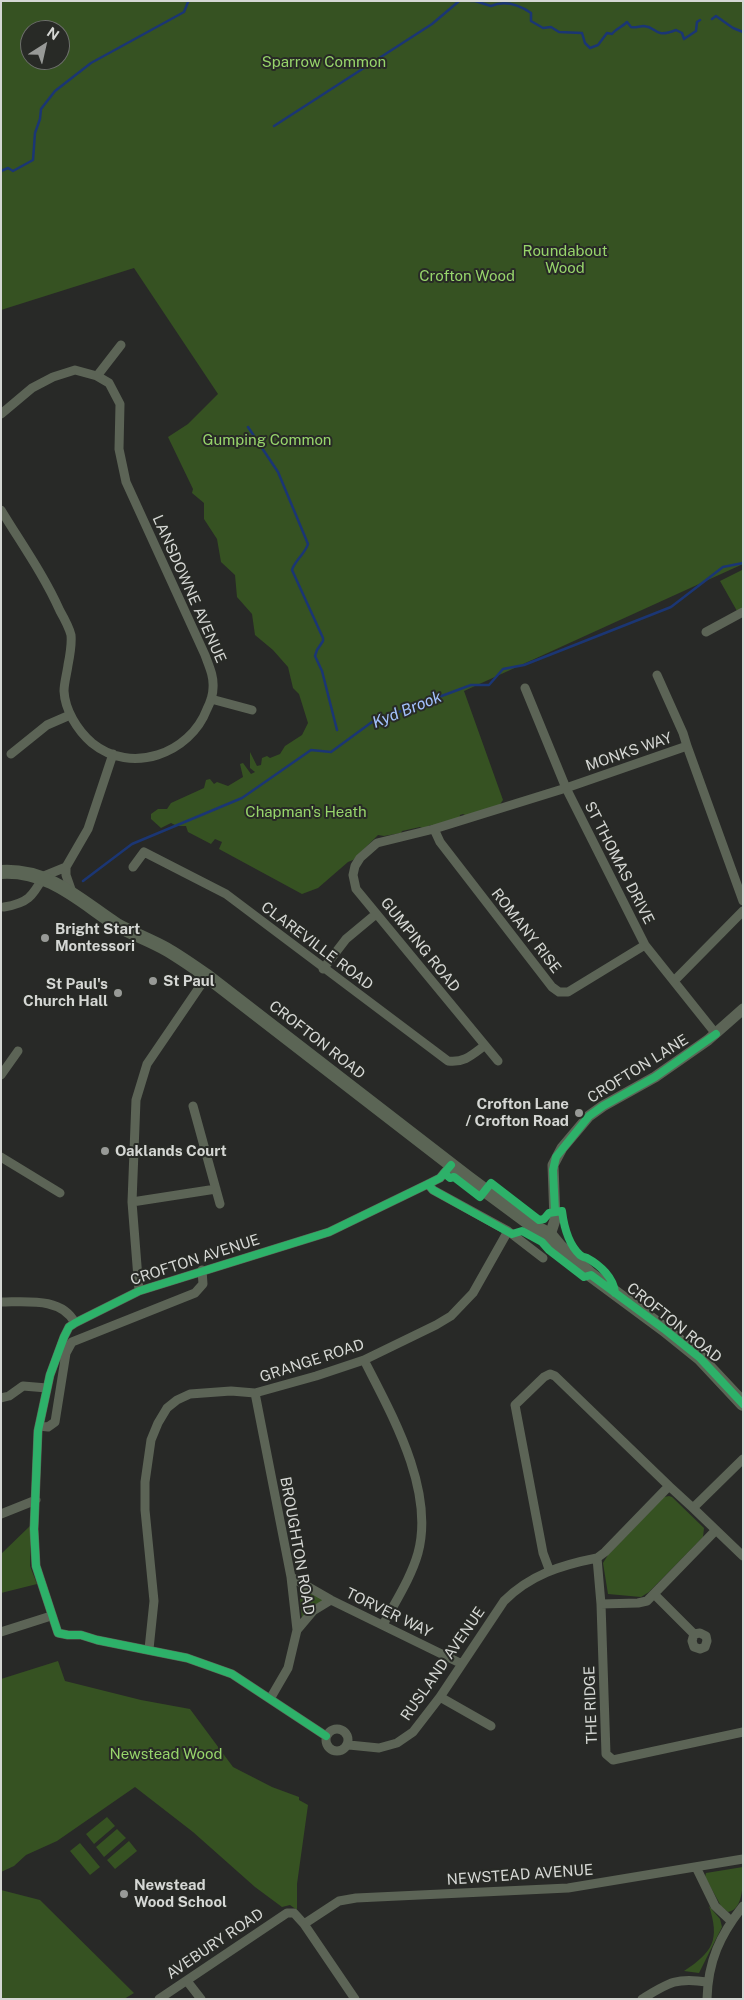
<!DOCTYPE html>
<html>
<head>
<meta charset="utf-8">
<style>
  body { margin:0 }
  #map { position:relative; width:744px; height:2000px; overflow:hidden; background:#282927; font-family:"Public Sans",sans-serif }
  canvas { display:block }
  .frame { position:absolute; inset:0; border:2px solid #d5d7d4; pointer-events:none }
  .north { position:absolute; left:20px; top:20px; width:50px; height:50px; box-sizing:border-box; background:#282a26; border:1px solid #6d6f6c; border-radius:50%; rotate:35deg; font-size:14px; font-weight:700; line-height:20px; text-align:center; color:#d5d7d4 }
  .north::after { content:''; display:block; margin:auto; width:18px; height:22px; background:#989a97; clip-path:polygon(50% 0,100% 100%,50% 72%,0 100%) }
</style>
</head>
<body>
<div id="map">
<canvas width="744" height="2000"></canvas>
<div class="frame"></div>
<div class="north">N</div>
</div>
<script>
const ctx = document.querySelector('canvas').getContext('2d');
ctx.lineJoin = 'round';
function fillPath(path, color) {
  ctx.fillStyle = color;
  ctx.fill(path, 'evenodd');
}
function trace(path, color, width, dash) {
  ctx.strokeStyle = color;
  ctx.lineWidth = width;
  ctx.lineCap = dash ? 'butt' : 'round';
  ctx.setLineDash(dash || []);
  ctx.stroke(path);
}
function drawText(font, color, halo, rows, align = 'center') {
  ctx.font = font + ' "Public Sans",sans-serif';
  ctx.lineWidth = 4;
  ctx.setLineDash([]);
  ctx.textBaseline = 'middle';
  ctx.strokeStyle = halo;
  ctx.fillStyle = color;
  for (const [text, x, y, turn = 0] of rows) {
    ctx.save();
    ctx.translate(x, y);
    ctx.rotate((+turn || 0) * Math.PI / 180);
    ctx.textAlign = isNaN(turn) ? turn : align;
    if (halo) ctx.strokeText(text, 0, 0);
    ctx.fillText(text, 0, 0);
    ctx.restore();
  }
}
fillPath(new Path2D(`
  M 1,1 L 743,1 L 743,564 L 464,691 L 503,800 L 498,807 L 467,816 L 463,814 L 460,815 L 459,820 L 433,827 L 430,825 L 424,829 L 420,827 L 402,831 L 401,833 L 384,836 L 378,835 L 353,860 L 348,862 L 318,888 L 302,894 L 219,849 L 222,842 L 215,839 L 211,844 L 188,832 L 186,826 L 177,826 L 171,823 L 161,828 L 151,819 L 151,814 L 158,809 L 167,809 L 171,803 L 204,788 L 206,780 L 210,779 L 214,784 L 217,782 L 228,786 L 243,777 L 240,764 L 243,763 L 251,774 L 255,772 L 250,768 L 250,752 L 257,766 L 261,765 L 262,758 L 267,756 L 270,758 L 280,754 L 285,746 L 302,735 L 308,723 L 299,694 L 293,688 L 288,667 L 273,650 L 255,635 L 252,614 L 237,597 L 235,575 L 221,562 L 217,539 L 204,519 L 204,503 L 192,493 L 193,489 L 168,437 L 188,424 L 218,394 L 134,268 L 1,310 ZM 30,30 L 60,30 L 60,60 L 30,60 Z
  M 742,570 L 743,608 L 737,611 L 720,581 Z
  M 669,1496 L 672,1497 L 704,1528 L 703,1537 L 649,1592 L 641,1597 L 608,1594 L 603,1563 L 608,1555 L 664,1497 Z
  M 31,1525 L 30,1566 L 37,1584 L 1,1593 L 1,1554 Z
  M 299,1587 L 324,1600 L 302,1620 Z
  M 58,1661 L 65,1681 L 141,1700 L 190,1709 L 233,1767 L 272,1787 L 299,1797 L 299,1800 L 308,1805 L 297,1884 L 297,1910 L 290,1905 L 282,1907 L 255,1887 L 193,1832 L 135,1787 L 57,1841 L 26,1855 L 14,1866 L 1,1872 L 1,1679 Z
  M 107,1817 L 115,1826 L 94,1844 L 86,1834 Z
  M 117,1829 L 126,1838 L 104,1857 L 96,1847 Z
  M 129,1841 L 137,1851 L 115,1869 L 107,1860 Z
  M 80,1843 L 100,1867 L 90,1875 L 70,1851 Z
  M 743,1867 C 743,1881 744,1910 728,1912 L 721,1906 L 705,1877 L 706,1873 Z
  M 1,1890 L 40,1900 L 134,1993 L 124,1999 L 1,1999 Z
  M 709,1906 L 720,1919 L 722,1927 L 699,1973 L 684,1971 C 713,1952 720,1940 709,1906 Z`), '#365222');
trace(new Path2D(`
  M 471,1 L 473,1
  M 475,1 L 491,6 C 505,0 519,5 531,13 L 531,21 L 543,28 L 551,27 L 559,32 L 582,33 L 585,43 L 590,48 L 598,45 L 607,33 L 612,34 C 616,29 622,27 627,22 L 631,27 C 636,28 639,26 644,26 C 658,27 653,39 676,30 L 682,33 L 684,39 L 696,31 L 697,22 L 700,20
  M 712,19 L 716,16 L 733,28 L 743,32
  M 274,126 L 432,24 L 458,2 L 456,1
  M 1,171 L 8,168 L 13,171 L 33,160 L 35,133 L 40,119 L 41,109 L 55,91 L 91,63 L 184,12 L 188,2
  M 248,427 L 278,472 L 308,544 C 305,554 295,560 292,570 L 323,638 L 323,641 L 317,650 L 315,656 L 322,671 L 337,730
  M 83,881 L 132,844 L 242,798 L 311,750 L 331,752 L 372,722 L 471,685 L 489,685 L 503,669 L 524,665 L 671,607 L 723,567 L 743,563`), '#1b3674', 2.5);
trace(new Path2D(`
  M 97,376 L 121,345
  M 1,414 L 32,388 L 53,377 L 75,370 L 97,376 L 109,383 L 120,404 L 119,449 L 126,482 L 205,655 C 209,666 214,676 213,688 C 213,695 210,703 207,709 C 190,754 131,775 92,743 C 77,730 65,710 64,691 C 64,683 67,673 68,665 C 70,655 72,645 71,635 C 69,627 64,618 60,611 C 44,575 21,543 1,510
  M 706,632 L 743,612
  M 657,675 L 683,733 L 687,746
  M 525,688 L 566,788 L 645,945 L 716,1034
  M 211,699 L 252,710
  M 11,754 L 47,725 L 70,715
  M 434,829 L 440,842 L 552,987 L 559,992 L 568,992 L 645,945
  M 133,867 L 144,852 L 226,894 L 448,1061 C 464,1063 472,1055 484,1046
  M 73,895 L 66,875 L 66,867 L 88,829 L 113,754
  M 4,907 C 28,903 32,897 44,876 L 66,867
  M 323,969 L 346,939 L 376,914
  M 674,981 L 743,911
  M 498,1061 L 356,889 L 353,875 L 355,866 L 360,858 L 377,843 L 434,829 L 566,788 L 687,746 L 743,901
  M 1,1075 L 18,1051
  M 193,1106 L 220,1204
  M 1,1157 L 60,1193
  M 428,1184 L 433,1190 L 508,1231 L 543,1258
  M 132,1202 L 216,1189
  M 139,1291 L 132,1202 L 136,1100 L 147,1064 L 207,976
  M 1,1302 C 26,1302 62,1297 75,1323
  M 364,1360 C 392,1415 435,1490 418,1553 C 411,1578 395,1602 383,1625
  M 255,1393 L 291,1577 L 297,1630 L 288,1668 L 270,1699
  M 1,1398 L 9,1396 L 23,1386 L 47,1388
  M 39,1426 L 48,1427 L 55,1422 L 66,1353 L 72,1342 L 195,1293 L 203,1284 L 202,1270
  M 693,1508 L 743,1556
  M 1,1514 L 36,1500
  M 716,1530 L 647,1601 L 638,1603 L 601,1604 L 597,1558 L 605,1552 L 669,1486 L 693,1508 L 743,1459
  M 549,1569 L 543,1553 L 515,1405 L 544,1377 L 550,1374 L 555,1376 L 669,1486
  M 291,1577 L 331,1600 L 462,1664
  M 655,1595 L 694,1634 L 700,1633 L 706,1636 L 707,1641 L 705,1647 L 700,1649 L 694,1647 L 692,1641 L 694,1634
  M 601,1604 L 606,1754 L 613,1760 L 743,1732
  M 297,1630 L 313,1611 L 331,1600
  M 1,1632 L 51,1616
  M 149,1649 L 154,1601 L 145,1510 L 145,1482 L 151,1440 L 158,1423 L 167,1408 L 177,1400 L 190,1394 L 231,1391 L 255,1393 L 316,1376 L 364,1360 L 436,1325 L 451,1316 L 473,1293 L 508,1231
  M 440,1697 L 491,1726
  M326 1740a11 11 0 1 1 22 0a11 11 0 1 1-22 0Z
  M 326,1736 L 232,1674 L 187,1658 L 97,1640 L 81,1635 L 68,1635 L 58,1633 L 36,1566 L 34,1529 L 38,1431 L 50,1375 L 64,1337 L 69,1327 L 75,1323 L 139,1291 L 329,1232 L 428,1184 L 440,1178 L 451,1165
  M 349,1745 L 379,1748 L 397,1743 L 413,1732 L 440,1697 L 504,1601 C 530,1575 561,1565 597,1558
  M 696,1867 L 715,1906 L 731,1921
  M 304,1924 L 339,1901 L 356,1898 L 568,1888 L 743,1859
  M 187,1981 L 201,1999
  M 159,1999 L 287,1913 L 294,1913 L 304,1924 L 355,1999
  M 642,1999 C 668,1983 676,1977 707,1982
  M 707,1999 C 708,1961 720,1935 743,1906`), '#5c6456', 9);
trace(new Path2D(`
  M 550,1235 L 555,1220 L 553,1165 L 562,1148 L 589,1116 L 603,1106 L 655,1077 L 708,1040 L 743,1009`), '#5c6456', 11);
trace(new Path2D(`
  M 1,872 C 49,869 80,901 117,925 C 133,934 150,940 166,949 C 180,957 194,967 207,976 L 467,1177 L 533,1226 L 550,1235 L 560,1247 L 591,1275 L 664,1329 L 700,1358 L 743,1404`), '#5b6555', 14);
trace(new Path2D(`
  M 444,1173 L 450,1178 L 454,1177 L 480,1197 L 491,1183 L 539,1220 L 544,1219 L 549,1213 L 562,1211 C 564,1227 568,1244 580,1255 C 584,1258 582,1256 587,1258 C 600,1265 614,1278 615,1293
  M 428,1184 L 433,1190 L 512,1234 L 522,1231 L 542,1242 L 549,1250 L 584,1277 L 591,1275 L 664,1329 L 700,1358 L 743,1404
  M 555,1212 L 553,1170 L 556,1157 L 589,1116 L 603,1106 L 655,1077 L 716,1034
  M 326,1736 L 232,1674 L 187,1658 L 97,1640 L 81,1635 L 68,1635 L 58,1633 L 36,1566 L 34,1529 L 38,1431 L 50,1375 L 64,1337 L 69,1327 L 75,1323 L 139,1291 L 329,1232 L 428,1184 L 440,1178 L 451,1165`), '#2db169', 8);
for (const [x, y, r, color] of [
  [45,938,5,"#989a97"],
  [153,981,5,"#989a97"],
  [118,993,5,"#989a97"],
  [579,1113,5,"#989a97"],
  [105,1151,5,"#989a97"],
  [124,1894,5,"#989a97"]
]) {
  const dot = new Path2D();
  dot.arc(x, y, r, 0, 2 * Math.PI);
  ctx.fillStyle = color;
  ctx.fill(dot);
  trace(dot, '#282a26', 2);
}
drawText('15px', '#97d56b', '#282a26', [
  ["Sparrow Common",324,62],
  ["Roundabout",565,251],
  ["Wood",565,268],
  ["Crofton Wood",467,276],
  ["Gumping Common",267,440],
  ["Chapman's Heath",306,812],
  ["Newstead Wood",166,1754]
]);
drawText('15px', '#d5d7d4', '#282a26', [
  ["LANSDOWNE AVENUE",189,589,66],
  ["MONKS WAY",629,752,-19],
  ["ST THOMAS DRIVE",619,863,63],
  ["ROMANY RISE",526,931,52],
  ["GUMPING ROAD",420,945,51],
  ["CLAREVILLE ROAD",317,946,37],
  ["CROFTON ROAD",317,1040,38],
  ["CROFTON LANE",638,1069,-32],
  ["CROFTON AVENUE",195,1260,-18],
  ["CROFTON ROAD",674,1323,39],
  ["GRANGE ROAD",312,1361,-18],
  ["BROUGHTON ROAD",297,1546,80],
  ["TORVER WAY",389,1613,26],
  ["RUSLAND AVENUE",443,1664,-55],
  ["THE RIDGE",591,1705,-92],
  ["NEWSTEAD AVENUE",520,1875,-4],
  ["AVEBURY ROAD",215,1944,-34]
]);
drawText('bold 15px', '#d5d7d4', '#282a26', [
  ["Bright Start",55,929],
  ["Montessori",55,946],
  ["St Paul",163,981],
  ["St Paul's",108,984,"right"],
  ["Church Hall",108,1001,"right"],
  ["Crofton Lane",569,1104,"right"],
  ["/ Crofton Road",569,1121,"right"],
  ["Oaklands Court",115,1151],
  ["Newstead",134,1885],
  ["Wood School",134,1902]
], 'left');
drawText('italic 16px', '#a3c1fd', '#282a26', [
  ["Kyd Brook",407,710,-22]
]);
</script>
</body>
</html>
